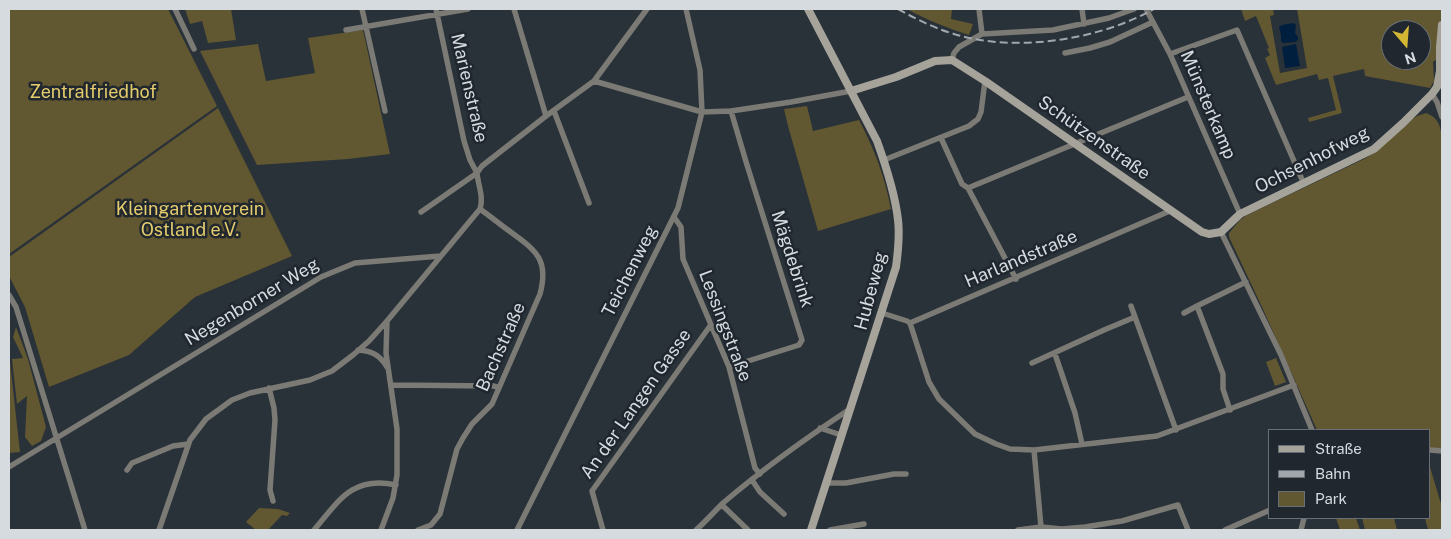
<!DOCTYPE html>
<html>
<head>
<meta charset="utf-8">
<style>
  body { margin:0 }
  #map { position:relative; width:1451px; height:539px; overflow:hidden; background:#293139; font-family:"Public Sans",sans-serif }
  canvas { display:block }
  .frame { position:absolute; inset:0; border:10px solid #d6dbe0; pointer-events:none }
  .legend { position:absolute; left:1268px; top:429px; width:162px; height:90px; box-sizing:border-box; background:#20272f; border:1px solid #696f76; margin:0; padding:6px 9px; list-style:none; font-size:15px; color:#d6dbe0 }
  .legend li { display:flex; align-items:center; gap:10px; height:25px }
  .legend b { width:25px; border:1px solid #696f76 }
  .north { position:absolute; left:1381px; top:20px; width:50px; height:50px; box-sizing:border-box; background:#20272f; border:1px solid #696f76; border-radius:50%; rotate:162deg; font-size:14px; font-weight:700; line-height:20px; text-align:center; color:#d6dbe0 }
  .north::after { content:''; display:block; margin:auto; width:18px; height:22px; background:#d4b635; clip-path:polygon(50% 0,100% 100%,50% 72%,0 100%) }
</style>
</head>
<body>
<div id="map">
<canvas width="1451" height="539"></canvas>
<div class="frame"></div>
<ul class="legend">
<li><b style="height:6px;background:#a5a39a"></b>Straße</li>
<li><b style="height:6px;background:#a1a7ad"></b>Bahn</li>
<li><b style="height:14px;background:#615730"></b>Park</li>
</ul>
<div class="north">N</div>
</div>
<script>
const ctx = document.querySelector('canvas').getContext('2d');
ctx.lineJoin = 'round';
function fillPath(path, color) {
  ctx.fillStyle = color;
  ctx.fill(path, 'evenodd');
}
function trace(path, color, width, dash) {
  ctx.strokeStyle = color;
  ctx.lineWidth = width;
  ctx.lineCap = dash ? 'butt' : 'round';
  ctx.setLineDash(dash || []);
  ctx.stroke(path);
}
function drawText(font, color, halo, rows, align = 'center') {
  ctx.font = font + ' "Public Sans",sans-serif';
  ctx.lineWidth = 5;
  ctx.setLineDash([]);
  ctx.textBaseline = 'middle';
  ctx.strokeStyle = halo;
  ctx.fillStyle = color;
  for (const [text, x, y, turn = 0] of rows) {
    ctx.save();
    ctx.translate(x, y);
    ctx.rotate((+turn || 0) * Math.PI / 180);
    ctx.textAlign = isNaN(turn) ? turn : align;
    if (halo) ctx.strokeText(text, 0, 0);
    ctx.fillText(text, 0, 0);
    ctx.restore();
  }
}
fillPath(new Path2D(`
  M 9,9 L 168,9 L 217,106 L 9,254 Z
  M 185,9 L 231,9 L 236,40 L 208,43 L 202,21 L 190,24 Z
  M 907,9 L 952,9 L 951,19 L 973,24 L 969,35 C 947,28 927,20 907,9 Z
  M 1241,9 L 1273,9 L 1274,15 L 1270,16 L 1280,73 L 1307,68 L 1297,9 L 1442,9 L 1442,16 L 1439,27 L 1437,59 L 1433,62 L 1434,81 L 1430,88 L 1365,76 L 1364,69 L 1333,76 L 1342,113 L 1309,122 L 1308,118 L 1336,110 L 1328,78 L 1319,80 L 1317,74 L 1276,85 L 1265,58 L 1270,55 L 1267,49 L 1269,48 L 1256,16 L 1245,21 ZM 1391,30 L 1421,30 L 1421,60 L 1391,60 Z
  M 363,30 L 390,154 L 348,159 L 257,165 L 200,51 L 258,44 L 266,81 L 315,73 L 308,38 Z
  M 807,106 L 813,131 L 859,120 C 874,148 885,177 891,209 L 818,231 L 788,126 L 784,109 Z
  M 218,108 L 292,256 L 195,297 L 129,355 L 49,387 L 25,307 L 9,276 L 9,257 Z
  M 1426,113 C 1437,117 1440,124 1442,136 L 1442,449 L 1430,448 L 1430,430 L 1317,430 L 1262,307 L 1229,237 L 1229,233 L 1240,220 L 1247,215 L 1364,159 L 1376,152 L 1411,120 L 1417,116 Z
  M 16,327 L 28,359 L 46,427 L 41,441 L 32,446 L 25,437 L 27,396 L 17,404 L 12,359 L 23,358 L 13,337 Z
  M 9,353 L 20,452 L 9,453 Z
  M 1276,358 L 1286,382 L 1275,386 L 1266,362 Z
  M 1430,467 L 1442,507 L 1442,530 L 1428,530 L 1425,518 L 1430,518 Z
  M 259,508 L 278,509 L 290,513 L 287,516 L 282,515 L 268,530 L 256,530 L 246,522 Z
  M 1336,518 L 1356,518 L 1360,530 L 1340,530 Z
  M 1362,518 L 1394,518 L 1397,530 L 1365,530 Z`), '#615730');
fillPath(new Path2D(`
  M 1293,23 L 1296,25 L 1295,33 L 1298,37 L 1298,40 L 1295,42 L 1283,43 L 1281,41 L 1281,35 L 1279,27 L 1282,25 Z
  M 1296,44 L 1300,66 L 1285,68 L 1282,47 Z`), '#001f3f');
trace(new Path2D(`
  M 175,9 L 194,49
  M 362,9 L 385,111
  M 514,9 L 546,116
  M 979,9 L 982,34
  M 1082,9 L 1084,24
  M 1146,9 L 1170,54 L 1240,214
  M 346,30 L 468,9
  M 1065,53 L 1090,48 L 1110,42 L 1153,22
  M 1170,54 L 1237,30 L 1304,184
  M 952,60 L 954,53 L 959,47 L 982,34 L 1053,30 L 1109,18 L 1134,9
  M 594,81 L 702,112 L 731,111 L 791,102 L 851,91
  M 1432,94 L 1437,102 L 1442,117
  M 554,111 L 589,203
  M 941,138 L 962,184 L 968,188 L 1016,279
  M 884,160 L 969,126 L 978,119 L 981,112 L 985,81
  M 968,188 L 1188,97
  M 421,212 L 477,173 L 470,160 L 464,141 L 436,9
  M 674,217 L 681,227 L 683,259 L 729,367 L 755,468 L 760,474
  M 1221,232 L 1281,355 L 1312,430
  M 9,295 L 16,307 L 85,530
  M 1131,306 L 1176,430
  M 882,313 L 907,321 L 910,323
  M 1184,313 L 1197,306
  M 910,323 L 929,382 L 939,399 L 975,434 L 996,444 L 1010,449 L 1034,450 L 1157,436 L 1294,385
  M 910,323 L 1172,210
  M 358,350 C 372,351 380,355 387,367
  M 1055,354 L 1075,413 L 1082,444
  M 1032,363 L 1104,330 L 1135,317
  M 729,367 L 799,345 L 802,340 L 747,165 L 731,111
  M 391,385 L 494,386 L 499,388
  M 269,388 L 274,408 L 275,420 L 270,490 L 273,501
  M 1230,410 L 1223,389 L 1223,374 L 1197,306 L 1246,282
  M 820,428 L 841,435
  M 1034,450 L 1041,527
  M 1430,450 L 1442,451
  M 9,467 L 321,277 L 355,263 L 440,256
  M 127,470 L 132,463 L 173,446 L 188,444
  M 752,480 L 760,492 L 784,514
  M 828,483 L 846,483 L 894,474 L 906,474
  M 722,505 L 748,530
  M 159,530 L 190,440 L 206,419 L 232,400 L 250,393 L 310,380 L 332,371 L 353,355 L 369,341 L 387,321 L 480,209 C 484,197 478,185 477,173 L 482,166 L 546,116 L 594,81 L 647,9
  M 314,530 C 338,502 352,475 396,485
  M 381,530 L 393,498 L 397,475 L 397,429 L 386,353 L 387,321
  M 418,530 L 431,525 L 440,514 L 457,449 L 463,438 L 472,424 L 492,404 L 540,294 C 549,261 537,251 512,233 C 501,225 491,217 480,209
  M 517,530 L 678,208 L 702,112 L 700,70 L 686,9
  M 603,530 L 592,491 L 710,326
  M 696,530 C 705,522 714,512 723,503 C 763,469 806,438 850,409
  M 830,530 L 864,524
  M 1018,530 L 1041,527 L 1062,529 L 1085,527 L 1122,521 L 1178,505 L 1188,530
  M 1225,530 L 1270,510
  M 1301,530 L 1304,518`), '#7b7a74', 5.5);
trace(new Path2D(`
  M 808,9 L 877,141 C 886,166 895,193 898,220 C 900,236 898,252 896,267 L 811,530
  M 851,91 L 896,77 L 935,61 L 952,60 L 985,81 L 1202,232 L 1209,234 L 1221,232 L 1240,214 L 1374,149 L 1403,123 L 1432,94 L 1437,87 L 1440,71 L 1440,47 L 1442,25`), '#a5a39a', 8);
trace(new Path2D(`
  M 898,9 C 916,19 934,28 954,34 C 1015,53 1099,40 1154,9`), '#a1a7ad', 2, [8, 4]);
drawText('18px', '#d6dbe0', '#20272f', [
  ["Marienstraße",469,88,77],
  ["Münsterkamp",1208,105,67],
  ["Schützenstraße",1094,138,35],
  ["Ochsenhofweg",1312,160,-27],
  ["Mägdebrink",792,259,72],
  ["Harlandstraße",1021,259,-23],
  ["Teichenweg",630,271,-63],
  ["Hubeweg",871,291,-75],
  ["Negenborner Weg",252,302,-31],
  ["Lessingstraße",725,326,69],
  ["Bachstraße",501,347,-66],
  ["An der Langen Gasse",636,404,-55]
]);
drawText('18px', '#e4cb6b', '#20272f', [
  ["Zentralfriedhof",93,92],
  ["Kleingartenverein",190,209],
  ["Ostland e.V.",190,230]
]);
</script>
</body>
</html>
